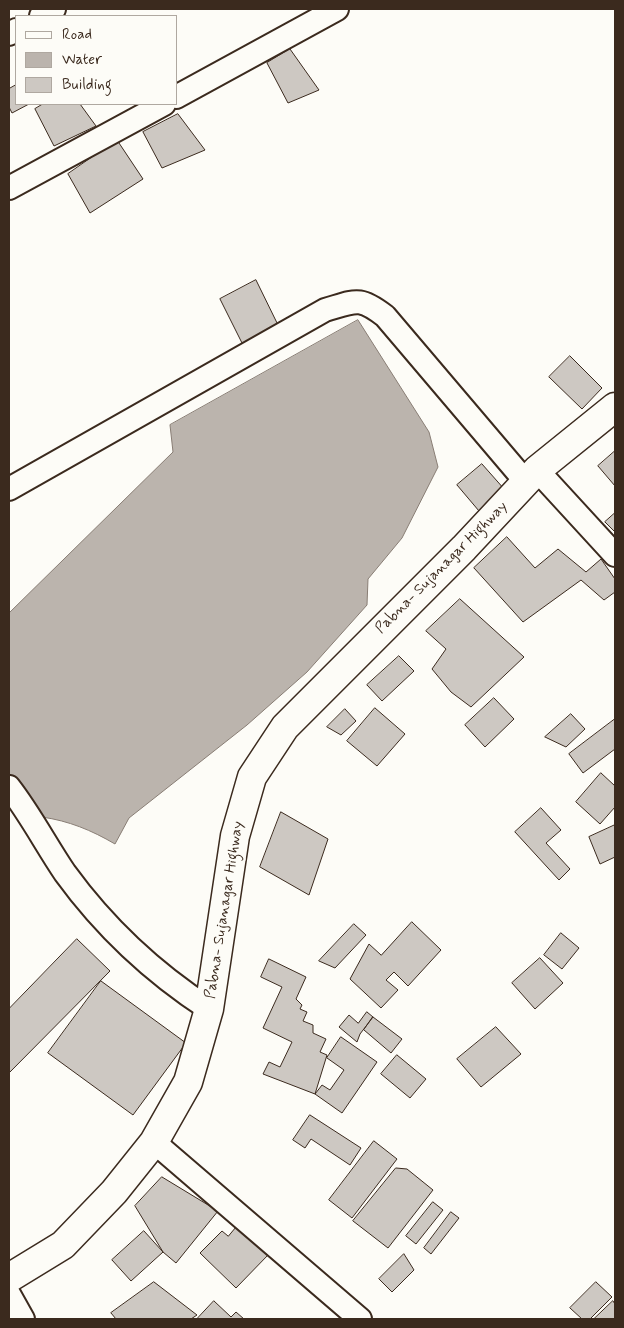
<!DOCTYPE html>
<html>
<head>
<meta charset="utf-8">
<style>
  body { margin:0 }
  #map { position:relative; width:624px; height:1328px; overflow:hidden; background:#fdfcf7; font-family:Mynerve,sans-serif }
  canvas { display:block }
  .frame { position:absolute; inset:0; border:10px solid #3b2a1e; pointer-events:none }
  .legend { position:absolute; left:15px; top:15px; width:162px; height:90px; box-sizing:border-box; background:#fdfcf7; border:1px solid #afa8a0; margin:0; padding:6px 9px; list-style:none; font-size:15px; color:#3b2a1e }
  .legend li { display:flex; align-items:center; gap:10px; height:25px }
  .legend b { width:25px; border:1px solid #afa8a0 }
</style>
</head>
<body>
<div id="map">
<canvas width="624" height="1328"></canvas>
<div class="frame"></div>
<ul class="legend">
<li><b style="height:6px;background:#fdfcf7"></b>Road</li>
<li><b style="height:14px;background:#bbb4ad"></b>Water</li>
<li><b style="height:14px;background:#cdc8c2"></b>Building</li>
</ul>
</div>
<script>
const ctx = document.querySelector('canvas').getContext('2d');
ctx.lineJoin = 'round';
function fillPath(path, color) {
  ctx.fillStyle = color;
  ctx.fill(path, 'evenodd');
}
function trace(path, color, width, dash) {
  ctx.strokeStyle = color;
  ctx.lineWidth = width;
  ctx.lineCap = dash ? 'butt' : 'round';
  ctx.setLineDash(dash || []);
  ctx.stroke(path);
}
function drawText(font, color, halo, rows, align = 'center') {
  ctx.font = font + ' Mynerve,sans-serif';
  ctx.lineWidth = 4.5;
  ctx.setLineDash([]);
  ctx.textBaseline = 'middle';
  ctx.strokeStyle = halo;
  ctx.fillStyle = color;
  for (const [text, x, y, turn = 0] of rows) {
    ctx.save();
    ctx.translate(x, y);
    ctx.rotate((+turn || 0) * Math.PI / 180);
    ctx.textAlign = isNaN(turn) ? turn : align;
    if (halo) ctx.strokeText(text, 0, 0);
    ctx.fillText(text, 0, 0);
    ctx.restore();
  }
}
const water = new Path2D(`
  M 358,320 L 429,432 L 438,467 L 402,538 L 368,579 L 367,605 L 307,672 L 247,725 L 129,818 L 115,844 C 91,830 69,821 42,817 L 9,773 L 9,613 L 173,452 L 170,425 Z`);
fillPath(water, '#bbb4ad');
trace(water, '#887d74', 1);
const building = new Path2D(`
  M 290,49 L 319,90 L 288,103 L 267,63 Z
  M 16,85 L 16,104 L 29,104 L 12,113 L 9,107 L 9,89 Z
  M 43,104 L 80,104 L 96,126 L 54,146 L 35,109 Z
  M 178,114 L 205,150 L 162,168 L 143,132 Z
  M 117,140 L 143,179 L 90,213 L 68,174 Z
  M 256,280 L 279,327 L 244,347 L 220,299 Z
  M 570,356 L 602,388 L 582,409 L 549,377 Z
  M 615,451 L 615,486 L 598,466 Z
  M 482,464 L 505,490 L 479,511 L 457,485 Z
  M 615,513 L 615,532 L 605,522 Z
  M 507,537 L 535,568 L 558,549 L 586,572 L 601,559 L 615,579 L 615,592 L 604,600 L 581,580 L 523,622 L 474,568 Z
  M 460,599 L 524,657 L 471,707 L 451,692 L 432,669 L 446,649 L 426,631 Z
  M 399,656 L 414,671 L 382,701 L 367,685 Z
  M 494,698 L 514,719 L 485,747 L 465,725 Z
  M 375,708 L 405,734 L 377,766 L 347,741 Z
  M 345,709 L 356,721 L 341,735 L 327,727 Z
  M 571,714 L 585,729 L 566,747 L 545,737 Z
  M 615,719 L 615,749 L 583,773 L 569,754 Z
  M 601,773 L 615,786 L 615,807 L 600,824 L 576,802 Z
  M 541,808 L 561,830 L 546,843 L 570,869 L 559,880 L 515,832 Z
  M 281,812 L 328,839 L 309,895 L 260,867 Z
  M 615,825 L 615,857 L 600,864 L 589,837 Z
  M 412,922 L 441,950 L 408,986 L 394,972 L 386,980 L 398,990 L 381,1008 L 350,979 L 369,944 L 381,955 Z
  M 354,924 L 366,935 L 335,968 L 319,961 Z
  M 561,933 L 579,948 L 562,969 L 544,955 Z
  M 77,939 L 110,971 L 9,1073 L 9,1009 Z
  M 540,958 L 563,983 L 535,1009 L 512,983 Z
  M 269,959 L 306,977 L 296,999 L 302,1005 L 300,1009 L 307,1012 L 303,1021 L 313,1025 L 313,1033 L 326,1039 L 320,1052 L 327,1055 L 315,1094 L 263,1074 L 269,1062 L 280,1067 L 292,1042 L 263,1028 L 282,987 L 261,977 Z
  M 101,981 L 186,1043 L 133,1115 L 48,1053 Z
  M 367,1012 L 373,1017 L 360,1034 L 357,1042 L 339,1027 L 349,1015 L 358,1023 Z
  M 373,1017 L 402,1039 L 391,1053 L 364,1030 Z
  M 496,1027 L 521,1054 L 481,1087 L 457,1059 Z
  M 341,1037 L 377,1062 L 342,1113 L 315,1094 L 322,1085 L 330,1090 L 344,1070 L 327,1058 Z
  M 397,1055 L 426,1079 L 410,1098 L 381,1074 Z
  M 310,1115 L 361,1148 L 350,1165 L 311,1139 L 305,1148 L 293,1140 Z
  M 374,1141 L 397,1159 L 352,1218 L 329,1200 Z
  M 396,1168 L 407,1169 L 433,1190 L 388,1248 L 353,1221 Z
  M 162,1177 L 218,1211 L 176,1263 L 163,1252 L 135,1206 Z
  M 433,1202 L 443,1210 L 416,1244 L 406,1236 Z
  M 451,1212 L 459,1218 L 431,1254 L 424,1248 Z
  M 239,1224 L 269,1254 L 236,1288 L 200,1253 L 222,1231 L 228,1236 Z
  M 144,1231 L 163,1252 L 131,1281 L 112,1260 Z
  M 404,1254 L 414,1270 L 392,1292 L 379,1279 Z
  M 154,1282 L 197,1315 L 191,1319 L 116,1319 L 111,1313 Z
  M 596,1282 L 612,1297 L 590,1319 L 582,1319 L 570,1308 Z
  M 214,1301 L 231,1317 L 236,1312 L 244,1319 L 197,1319 Z
  M 613,1301 L 615,1304 L 615,1319 L 594,1319 Z`);
fillPath(building, '#cdc8c2');
trace(building, '#3b2a1e', 1);
const minor = new Path2D(`
  M 41,16 L 54,9
  M 9,34 L 16,30
  M 176,97 L 337,9
  M 9,188 L 164,104
  M 537,470 L 615,555
  M 9,489 L 325,310 C 356,301 359,296 385,316 L 526,482
  M 9,787 C 30,814 46,845 65,873 C 105,928 152,972 209,1009
  M 154,1142 L 360,1319
  M 9,1294 L 23,1319`);
const major = new Path2D(`
  M 9,1278 L 63,1245 L 114,1192 L 154,1142 L 188,1082 L 209,1009 L 235,836 L 252,777 L 285,727 L 464,548 L 537,470 L 615,407`);
trace(minor, '#3b2a1e', 26);
trace(major, '#3b2a1e', 31);
trace(minor, '#fdfcf7', 22);
trace(major, '#fdfcf7', 28);
drawText('15px', '#3b2a1e', '#fdfcf7', [
  ["Pabna- Sujanagar Highway",442,568,-45],
  ["Pabna- Sujanagar Highway",225,910,-81]
]);
</script>
</body>
</html>
